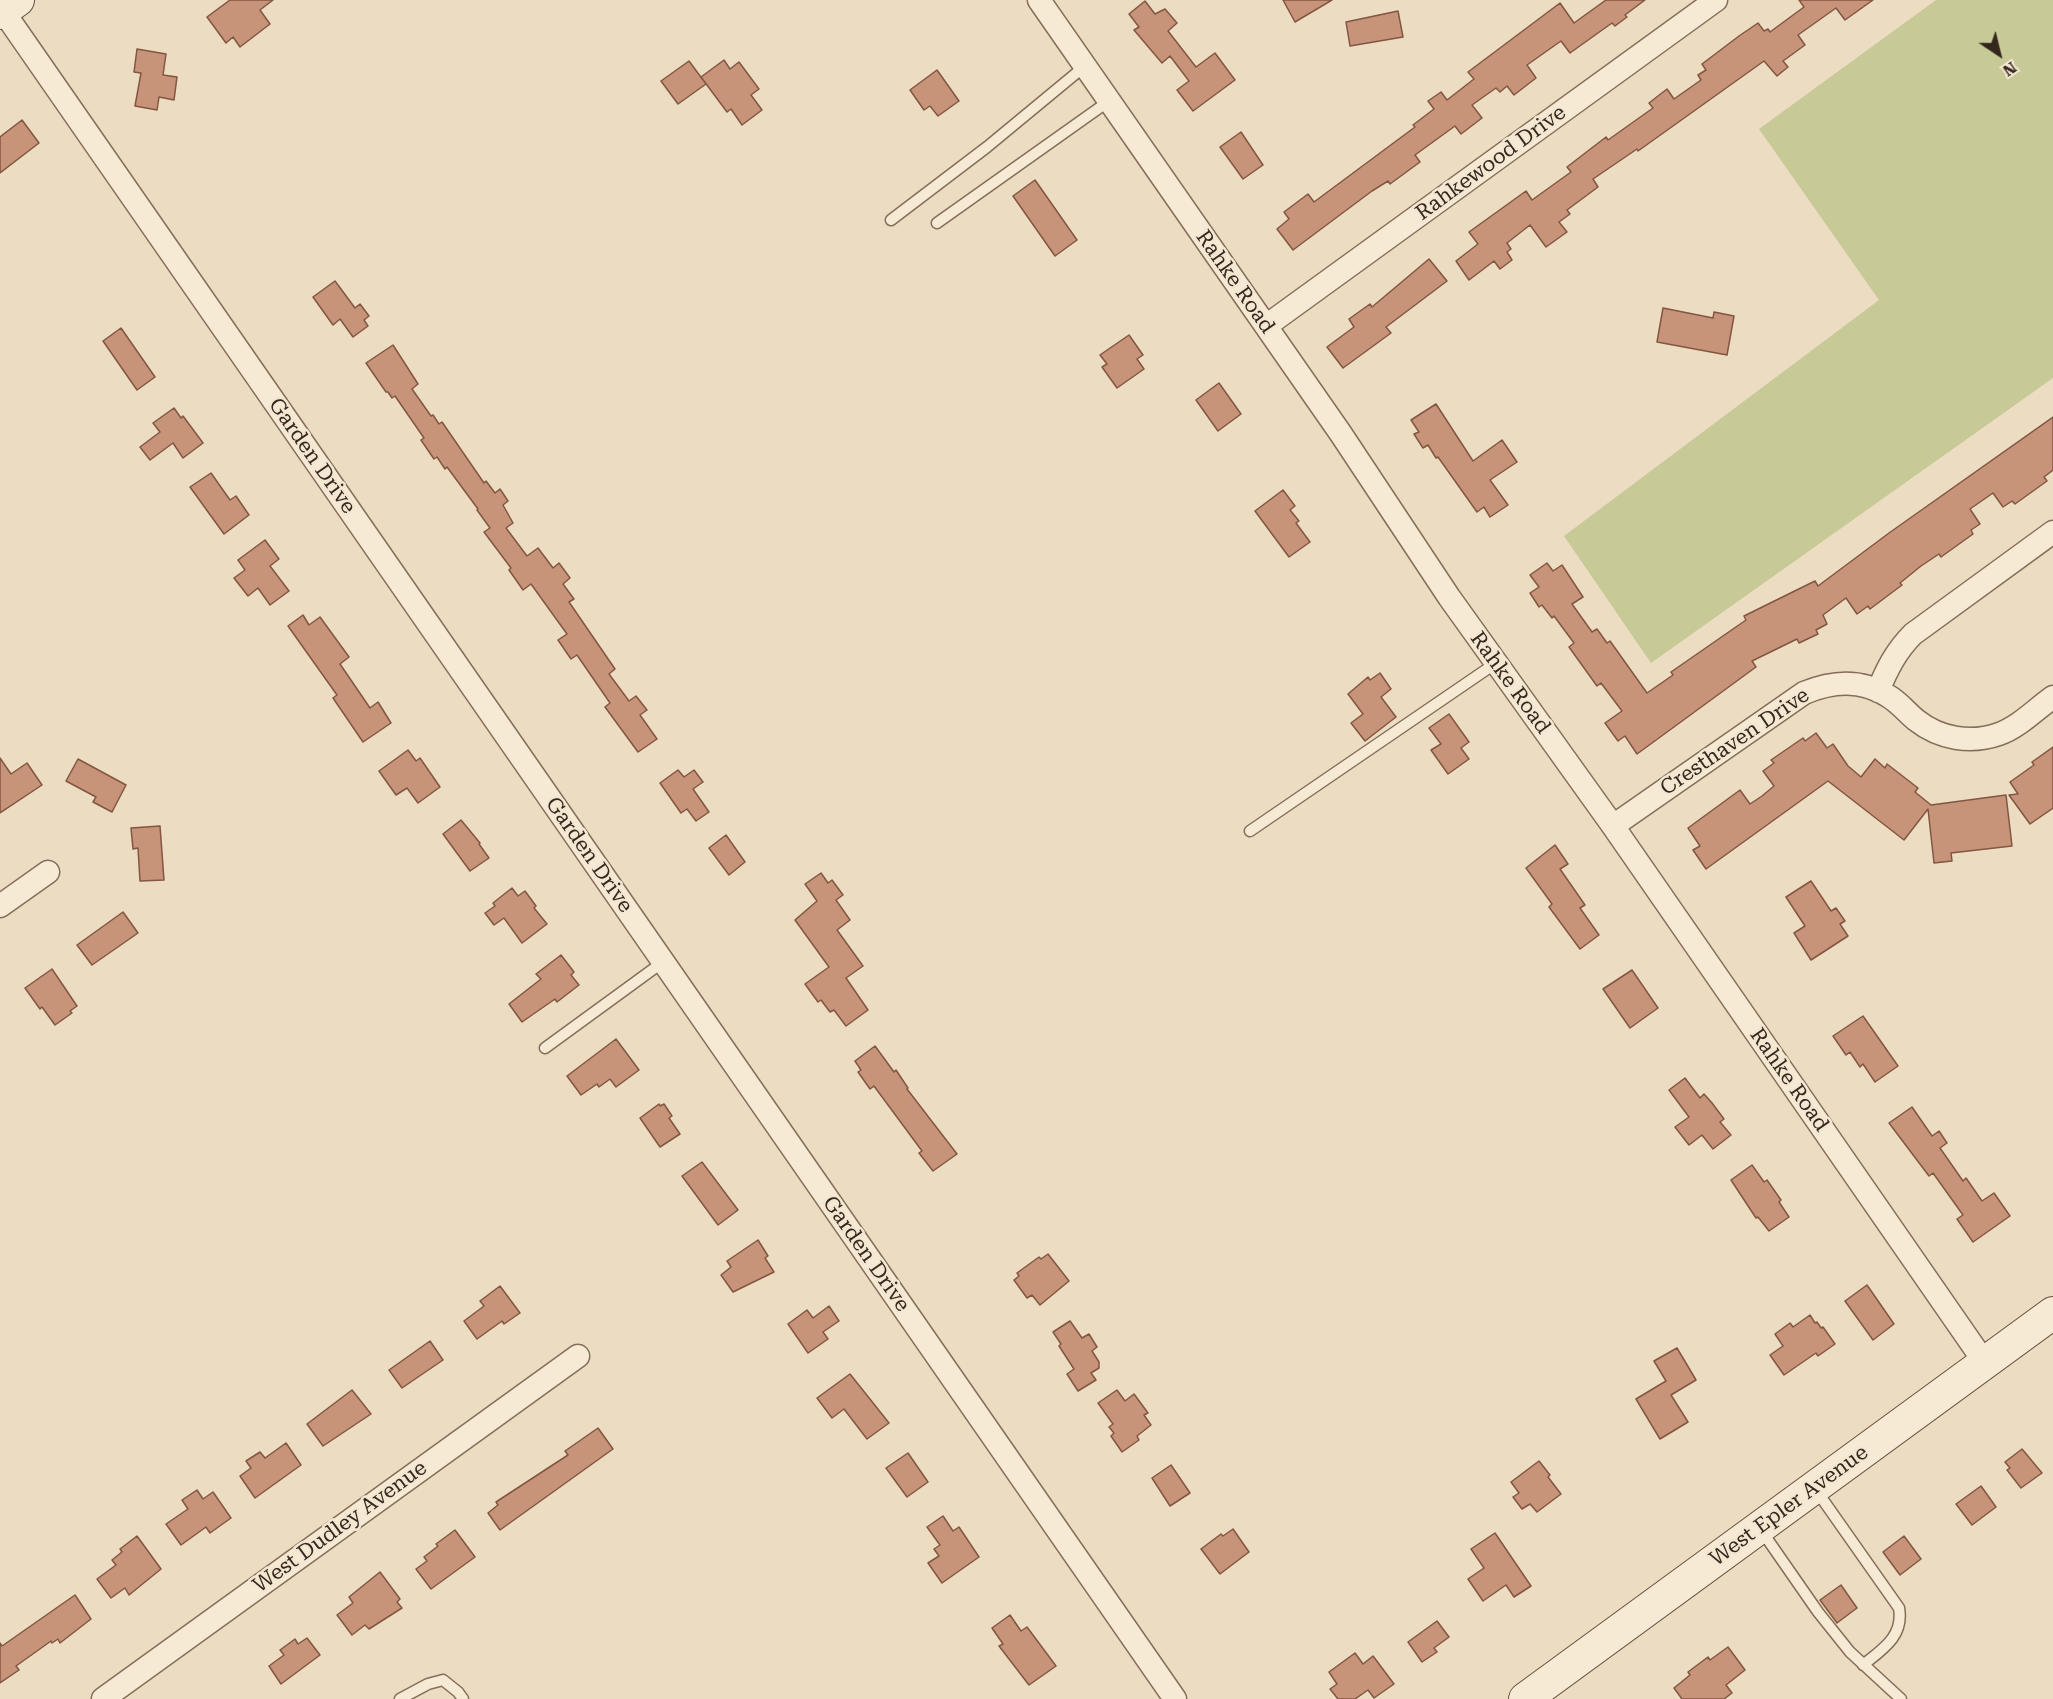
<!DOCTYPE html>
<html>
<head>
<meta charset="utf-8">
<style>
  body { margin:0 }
  #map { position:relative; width:2053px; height:1699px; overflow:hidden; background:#ecdcc2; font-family:"Roboto Serif",serif }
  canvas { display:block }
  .north { position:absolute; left:1969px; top:24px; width:60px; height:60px; -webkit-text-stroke:4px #f3e7d1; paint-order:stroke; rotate:145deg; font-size:16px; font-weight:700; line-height:24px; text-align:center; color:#35271e }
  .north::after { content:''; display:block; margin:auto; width:21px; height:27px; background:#35271e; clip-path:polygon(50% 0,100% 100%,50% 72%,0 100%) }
</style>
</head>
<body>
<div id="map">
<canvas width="2053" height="1699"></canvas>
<div class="north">N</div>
</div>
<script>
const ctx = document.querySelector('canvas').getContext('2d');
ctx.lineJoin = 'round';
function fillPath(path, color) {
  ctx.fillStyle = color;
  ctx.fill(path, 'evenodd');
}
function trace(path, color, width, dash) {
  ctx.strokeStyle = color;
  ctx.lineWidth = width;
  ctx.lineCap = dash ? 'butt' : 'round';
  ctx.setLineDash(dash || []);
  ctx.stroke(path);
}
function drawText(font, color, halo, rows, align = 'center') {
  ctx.font = font + ' "Roboto Serif",serif';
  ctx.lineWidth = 5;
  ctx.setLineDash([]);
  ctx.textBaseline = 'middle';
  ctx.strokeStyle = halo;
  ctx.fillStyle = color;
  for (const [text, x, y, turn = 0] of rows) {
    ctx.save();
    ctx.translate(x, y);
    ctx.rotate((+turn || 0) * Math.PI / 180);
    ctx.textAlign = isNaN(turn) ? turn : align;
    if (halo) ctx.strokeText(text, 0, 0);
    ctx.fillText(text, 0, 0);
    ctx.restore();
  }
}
fillPath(new Path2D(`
  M 1936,0 L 2053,0 L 2053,378 L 1651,663 L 1564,536 L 1879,300 L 1759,129 Z`), '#c7c996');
const building = new Path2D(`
  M 230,0 L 273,0 L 260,10 L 270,24 L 240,47 L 233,37 L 226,43 L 207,17 Z
  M 1283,0 L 1332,0 L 1295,22 Z
  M 1606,0 L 1645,0 L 1625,15 L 1627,17 L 1615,26 L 1612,23 L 1570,53 L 1561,41 L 1527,65 L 1536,78 L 1514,95 L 1507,86 L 1500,92 L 1496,88 L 1472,105 L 1482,118 L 1461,134 L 1455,126 L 1415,155 L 1420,162 L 1390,184 L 1388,181 L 1372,191 L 1293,250 L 1277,229 L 1289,219 L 1284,212 L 1308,194 L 1314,202 L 1415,127 L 1413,125 L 1434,109 L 1428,101 L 1441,92 L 1447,100 L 1474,79 L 1468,72 L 1560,3 L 1574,23 Z
  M 1799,0 L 1873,0 L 1845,20 L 1836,8 L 1798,35 L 1805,45 L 1783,61 L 1788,67 L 1777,76 L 1764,61 L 1638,151 L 1637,149 L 1593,179 L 1598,187 L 1567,210 L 1570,214 L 1559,222 L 1567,232 L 1546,247 L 1530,225 L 1507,243 L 1511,249 L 1507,252 L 1512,260 L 1500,269 L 1494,261 L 1469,280 L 1456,261 L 1478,244 L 1469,232 L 1526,191 L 1532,200 L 1571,172 L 1567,167 L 1606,137 L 1608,140 L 1653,108 L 1649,103 L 1667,89 L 1674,99 L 1701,80 L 1698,75 L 1706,70 L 1702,64 L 1739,36 L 1758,23 L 1764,31 L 1768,29 L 1770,32 L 1804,7 Z
  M 1145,1 L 1155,14 L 1165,9 L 1177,23 L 1168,31 L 1196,67 L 1215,53 L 1235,80 L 1193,111 L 1177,90 L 1189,81 L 1170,56 L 1162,63 L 1134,30 L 1139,27 L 1129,14 Z
  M 1398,11 L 1403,37 L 1350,46 L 1346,22 Z
  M 137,49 L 166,54 L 163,75 L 177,77 L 174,100 L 159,97 L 157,110 L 135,106 L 141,73 L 134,72 Z
  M 724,60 L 730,69 L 739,62 L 759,89 L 751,95 L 762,110 L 742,125 L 731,109 L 727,112 L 701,77 Z
  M 689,61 L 706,84 L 678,104 L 661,81 Z
  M 937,70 L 959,101 L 938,116 L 930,106 L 924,110 L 910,90 Z
  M 22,120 L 39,143 L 0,173 L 0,137 Z
  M 1241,132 L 1263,165 L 1243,179 L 1220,147 Z
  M 1035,180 L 1077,240 L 1055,256 L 1013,196 Z
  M 1429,259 L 1447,281 L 1386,327 L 1391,333 L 1343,368 L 1327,347 L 1354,327 L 1349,319 L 1370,304 L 1372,307 Z
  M 335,281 L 355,308 L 360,304 L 369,316 L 364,320 L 368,326 L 353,337 L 340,319 L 333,325 L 313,297 Z
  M 1663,308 L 1713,318 L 1714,312 L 1734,316 L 1727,355 L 1657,342 Z
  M 121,328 L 155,377 L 137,390 L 103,341 Z
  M 1129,335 L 1143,355 L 1137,359 L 1144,369 L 1117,388 L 1102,367 L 1107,364 L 1100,355 Z
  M 393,345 L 418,384 L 412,389 L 431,416 L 433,415 L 439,424 L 442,422 L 484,483 L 486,481 L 495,493 L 500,489 L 508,501 L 503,505 L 513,523 L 506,528 L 527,556 L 538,548 L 553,568 L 559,563 L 570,578 L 563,584 L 574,599 L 569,602 L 615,669 L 609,674 L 629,701 L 636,696 L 647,710 L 640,715 L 657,739 L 638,752 L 605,707 L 610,703 L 577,655 L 571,659 L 558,640 L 567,634 L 531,584 L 523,590 L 509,570 L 511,568 L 484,532 L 490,528 L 477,510 L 478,509 L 447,467 L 445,469 L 437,457 L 434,459 L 421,440 L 424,438 L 395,396 L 392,398 L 388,392 L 386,392 L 366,363 Z
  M 1219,383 L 1241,414 L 1218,431 L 1196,400 Z
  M 1436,404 L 1473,461 L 1502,440 L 1517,462 L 1490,480 L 1508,505 L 1490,517 L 1484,507 L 1477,512 L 1438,457 L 1436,458 L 1428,445 L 1423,448 L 1414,434 L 1419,432 L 1411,420 Z
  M 174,408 L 181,418 L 183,416 L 203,443 L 183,458 L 173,443 L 150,460 L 140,447 L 160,432 L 153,423 Z
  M 2053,417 L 2053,470 L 2044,477 L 2047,481 L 2015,504 L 2012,501 L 2003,507 L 1993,493 L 1970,509 L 1980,524 L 1971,530 L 1973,534 L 1941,557 L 1939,554 L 1921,566 L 1900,583 L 1902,585 L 1870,609 L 1868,606 L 1857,614 L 1846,598 L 1823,615 L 1827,624 L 1816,630 L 1818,634 L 1799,643 L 1797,639 L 1752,661 L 1756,667 L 1637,754 L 1625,736 L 1618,741 L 1605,723 L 1622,711 L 1601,683 L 1597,686 L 1569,647 L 1574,643 L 1554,616 L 1552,618 L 1542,605 L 1539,607 L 1530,593 L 1539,587 L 1530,575 L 1547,563 L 1553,571 L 1562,565 L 1583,597 L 1572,604 L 1592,632 L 1597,629 L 1607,643 L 1610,641 L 1647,693 L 1673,675 L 1671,672 L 1746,620 L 1744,616 L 1815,581 L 1818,586 L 1889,533 Z
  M 211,473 L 230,500 L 236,496 L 249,515 L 224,534 L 190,487 Z
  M 1283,490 L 1295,506 L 1290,510 L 1299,521 L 1296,523 L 1310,542 L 1289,557 L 1255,511 Z
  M 265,540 L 279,559 L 270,566 L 289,591 L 270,605 L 258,588 L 248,596 L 234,578 L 245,570 L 238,560 Z
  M 303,615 L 309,625 L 320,617 L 349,657 L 340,664 L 370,708 L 378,702 L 391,723 L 363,742 L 333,698 L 337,695 L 288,626 Z
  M 1380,673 L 1391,689 L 1381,697 L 1396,717 L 1365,741 L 1351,723 L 1363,714 L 1348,694 L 1368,677 L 1370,680 Z
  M 1449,714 L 1469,742 L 1461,748 L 1469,759 L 1448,774 L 1431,750 L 1441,744 L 1429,728 Z
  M 1816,733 L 1827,748 L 1833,744 L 1848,766 L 1861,777 L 1875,759 L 1885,768 L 1887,764 L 1918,788 L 1915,792 L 1931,805 L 2006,795 L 2012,846 L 1951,853 L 1952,861 L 1934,863 L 1928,809 L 1904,840 L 1828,781 L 1706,869 L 1693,850 L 1700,846 L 1688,828 L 1740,790 L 1750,804 L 1762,796 L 1774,786 L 1763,771 L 1774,763 L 1771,760 L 1803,738 L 1805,741 Z
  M 2053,747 L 2053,808 L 2030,824 L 2009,795 L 2018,794 L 2010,782 L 2034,765 L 2032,762 Z
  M 408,750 L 416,761 L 420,758 L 440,787 L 418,803 L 407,788 L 396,795 L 379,771 Z
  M 0,758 L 11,774 L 27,763 L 42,785 L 0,813 Z
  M 78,759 L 126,785 L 112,812 L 93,802 L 96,797 L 66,781 Z
  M 678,770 L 684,777 L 694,770 L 703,782 L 693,789 L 709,812 L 696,821 L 687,809 L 681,813 L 660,783 Z
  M 461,820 L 480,843 L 479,844 L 489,858 L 470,871 L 443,834 Z
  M 160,826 L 164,880 L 140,881 L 138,848 L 133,849 L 131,828 Z
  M 726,835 L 745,862 L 729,875 L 709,848 Z
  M 1555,845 L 1568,864 L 1560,869 L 1585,905 L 1580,908 L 1599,935 L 1580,949 L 1549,907 L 1552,904 L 1526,868 Z
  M 821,873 L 828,883 L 832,880 L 843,895 L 836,900 L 850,920 L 837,930 L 863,966 L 846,978 L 868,1010 L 846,1026 L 834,1010 L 830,1012 L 821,1000 L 818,1002 L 805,984 L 829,967 L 795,920 L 817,901 L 805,884 Z
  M 1811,881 L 1831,911 L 1836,908 L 1845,921 L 1840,924 L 1848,936 L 1811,960 L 1794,933 L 1805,926 L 1786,897 Z
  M 512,888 L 518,896 L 525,891 L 536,906 L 534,908 L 547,924 L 522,943 L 504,918 L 494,925 L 485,913 L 495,906 L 493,903 Z
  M 123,912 L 138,933 L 92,965 L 77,945 Z
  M 561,955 L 574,972 L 571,975 L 579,985 L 557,1002 L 555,999 L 522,1022 L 509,1004 L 541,979 L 536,974 Z
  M 52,969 L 77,1006 L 70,1011 L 72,1013 L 55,1025 L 42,1007 L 40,1009 L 25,988 Z
  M 1632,970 L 1658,1008 L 1630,1028 L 1603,989 Z
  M 1863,1016 L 1898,1066 L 1875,1082 L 1863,1064 L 1860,1067 L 1850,1052 L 1846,1055 L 1833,1036 Z
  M 616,1039 L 639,1070 L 616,1087 L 610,1079 L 599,1087 L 597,1084 L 581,1095 L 567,1076 Z
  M 875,1046 L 894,1072 L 896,1070 L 908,1088 L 907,1089 L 957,1154 L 933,1171 L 919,1153 L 922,1151 L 874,1086 L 870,1089 L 858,1072 L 861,1070 L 855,1061 Z
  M 1685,1078 L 1700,1098 L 1704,1094 L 1712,1103 L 1724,1119 L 1720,1122 L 1731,1135 L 1713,1149 L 1702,1135 L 1689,1145 L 1675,1127 L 1689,1117 L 1669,1090 Z
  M 659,1104 L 660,1106 L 664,1104 L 672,1116 L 669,1118 L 680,1134 L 660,1147 L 640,1118 Z
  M 1912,1107 L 1932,1136 L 1939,1131 L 1947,1143 L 1940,1148 L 1963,1181 L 1966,1178 L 1982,1201 L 1994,1193 L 2010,1216 L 1973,1242 L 1957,1219 L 1963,1215 L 1933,1173 L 1929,1176 L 1889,1123 Z
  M 702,1162 L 738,1210 L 718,1225 L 682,1176 Z
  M 1752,1165 L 1764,1182 L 1767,1180 L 1781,1200 L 1779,1202 L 1789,1217 L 1769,1231 L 1758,1217 L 1756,1218 L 1731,1180 Z
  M 758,1240 L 768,1256 L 765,1258 L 774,1272 L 733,1292 L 721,1275 L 731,1267 L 727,1261 Z
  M 1048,1254 L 1069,1281 L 1040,1305 L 1032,1295 L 1027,1298 L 1014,1280 L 1019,1276 L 1017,1273 L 1039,1257 L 1041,1259 Z
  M 1867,1285 L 1894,1324 L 1873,1340 L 1845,1301 Z
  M 500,1286 L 520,1313 L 504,1324 L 502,1321 L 477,1339 L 464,1321 L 484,1306 L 480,1301 Z
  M 829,1306 L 839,1321 L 823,1332 L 828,1339 L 808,1353 L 788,1324 L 807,1310 L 813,1318 Z
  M 1810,1315 L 1815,1323 L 1817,1322 L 1821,1328 L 1823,1327 L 1835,1344 L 1818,1356 L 1816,1353 L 1784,1375 L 1770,1355 L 1783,1346 L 1775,1334 L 1790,1323 L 1793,1327 Z
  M 1070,1321 L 1082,1338 L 1089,1334 L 1097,1347 L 1092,1351 L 1099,1362 L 1099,1368 L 1091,1373 L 1096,1380 L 1078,1391 L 1067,1374 L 1074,1369 L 1059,1346 L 1061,1344 L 1053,1332 Z
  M 430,1341 L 443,1360 L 402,1388 L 389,1370 Z
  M 1677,1348 L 1696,1380 L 1671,1395 L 1688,1422 L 1660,1439 L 1636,1399 L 1666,1381 L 1654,1361 Z
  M 850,1374 L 889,1423 L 867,1439 L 844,1409 L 832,1418 L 817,1398 Z
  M 352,1390 L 371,1414 L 323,1446 L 307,1424 Z
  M 1117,1390 L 1125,1401 L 1134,1394 L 1148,1413 L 1144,1415 L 1151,1425 L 1137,1436 L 1139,1440 L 1122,1452 L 1111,1436 L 1114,1433 L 1109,1427 L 1113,1424 L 1098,1403 Z
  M 598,1428 L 613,1449 L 500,1530 L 488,1513 L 498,1505 L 496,1502 L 568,1455 L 565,1451 Z
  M 286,1443 L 301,1465 L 255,1498 L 240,1476 L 251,1468 L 246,1461 L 260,1452 L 265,1458 Z
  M 2022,1449 L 2042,1473 L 2021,1488 L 2007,1470 L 2010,1468 L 2005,1462 Z
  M 908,1453 L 928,1482 L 907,1497 L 886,1468 Z
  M 1539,1461 L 1550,1475 L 1548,1477 L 1561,1494 L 1537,1512 L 1530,1504 L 1522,1509 L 1513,1497 L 1519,1493 L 1511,1482 Z
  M 1171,1465 L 1190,1493 L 1170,1506 L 1152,1478 Z
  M 1981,1486 L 1996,1507 L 1972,1525 L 1956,1504 Z
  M 197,1490 L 203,1499 L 213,1492 L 231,1518 L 210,1533 L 206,1527 L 181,1545 L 166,1524 L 188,1509 L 182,1500 Z
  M 943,1516 L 953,1531 L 959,1527 L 979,1557 L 942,1583 L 928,1563 L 939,1556 L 934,1549 L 940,1545 L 927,1527 Z
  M 1233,1529 L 1249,1552 L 1220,1574 L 1201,1549 L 1221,1534 L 1223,1536 Z
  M 455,1530 L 475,1557 L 431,1589 L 416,1569 L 427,1561 L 424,1557 L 438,1546 L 436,1544 Z
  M 1495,1533 L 1531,1586 L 1514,1597 L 1506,1585 L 1483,1601 L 1468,1579 L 1484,1568 L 1471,1549 Z
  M 137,1536 L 161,1569 L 129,1595 L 125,1588 L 111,1598 L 97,1579 L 116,1565 L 112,1560 L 122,1552 L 120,1549 Z
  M 1904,1536 L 1921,1559 L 1900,1575 L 1883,1552 Z
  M 380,1572 L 400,1599 L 397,1602 L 402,1608 L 369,1629 L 365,1625 L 352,1635 L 337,1615 L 353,1603 L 349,1597 Z
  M 1841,1585 L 1857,1608 L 1837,1623 L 1820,1600 Z
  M 75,1595 L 91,1619 L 60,1643 L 58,1639 L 52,1643 L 51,1641 L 16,1666 L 19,1670 L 0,1683 L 0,1643 L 2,1646 Z
  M 1010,1615 L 1021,1631 L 1027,1627 L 1056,1666 L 1029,1685 L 999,1646 L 1003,1644 L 992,1628 Z
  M 1437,1621 L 1449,1637 L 1434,1648 L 1437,1652 L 1422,1662 L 1408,1642 Z
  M 307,1638 L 320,1655 L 281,1684 L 269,1666 L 284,1655 L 280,1650 L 295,1639 L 298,1644 Z
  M 1728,1647 L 1745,1670 L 1726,1685 L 1732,1693 L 1724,1699 L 1682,1699 L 1674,1688 L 1690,1675 L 1688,1672 L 1708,1657 L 1710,1660 Z
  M 1355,1653 L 1363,1664 L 1373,1656 L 1394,1684 L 1374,1698 L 1368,1690 L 1355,1699 L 1338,1699 L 1330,1689 L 1337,1684 L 1329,1672 Z`);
fillPath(building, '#c89479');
trace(building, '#825641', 1.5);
const lane = new Path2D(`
  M 891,220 L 987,147 L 1085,66
  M 937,223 L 1109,101
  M 1250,831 L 1496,663
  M 545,1048 L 663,962
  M 1816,1490 L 1899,1608 C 1904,1636 1883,1649 1863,1665
  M 1761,1530 L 1818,1612 L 1850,1652 L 1901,1699
  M 400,1699 L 428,1684 L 443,1680 L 458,1692 L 463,1699`);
const street = new Path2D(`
  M 1039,0 L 1341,434 L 1449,597 L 1613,826 L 1985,1363
  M 3,11 L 1175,1699
  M 1266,326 L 1716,0
  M 1878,691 C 1887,669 1896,651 1913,634 L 2053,532
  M 1613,826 L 1804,693 C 1833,681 1861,679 1888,696 C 1899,702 1906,712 1916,720 C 1940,739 1971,744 1999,734 C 2019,727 2036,709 2053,697
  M 0,906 L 48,872
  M 103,1699 L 578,1356`);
const secondary = new Path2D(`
  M 0,13 L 18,0
  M 1525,1699 L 2053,1313`);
trace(lane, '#846e5a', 13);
trace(street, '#846e5a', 25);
trace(secondary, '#664f3d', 34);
trace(lane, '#f7ead4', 10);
trace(street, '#f7ead4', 22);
trace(secondary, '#f7ead4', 32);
drawText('21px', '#35271e', '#f3e7d1', [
  ["Rahkewood Drive",1491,163,-36],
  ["Rahke Road",1235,282,55],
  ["Garden Drive",312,456,55],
  ["Rahke Road",1510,683,54],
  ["Cresthaven Drive",1735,742,-34],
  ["Garden Drive",589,855,55],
  ["Rahke Road",1789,1080,55],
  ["Garden Drive",866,1254,55],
  ["West Epler Avenue",1789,1506,-36],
  ["West Dudley Avenue",340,1527,-36]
]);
</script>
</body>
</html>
